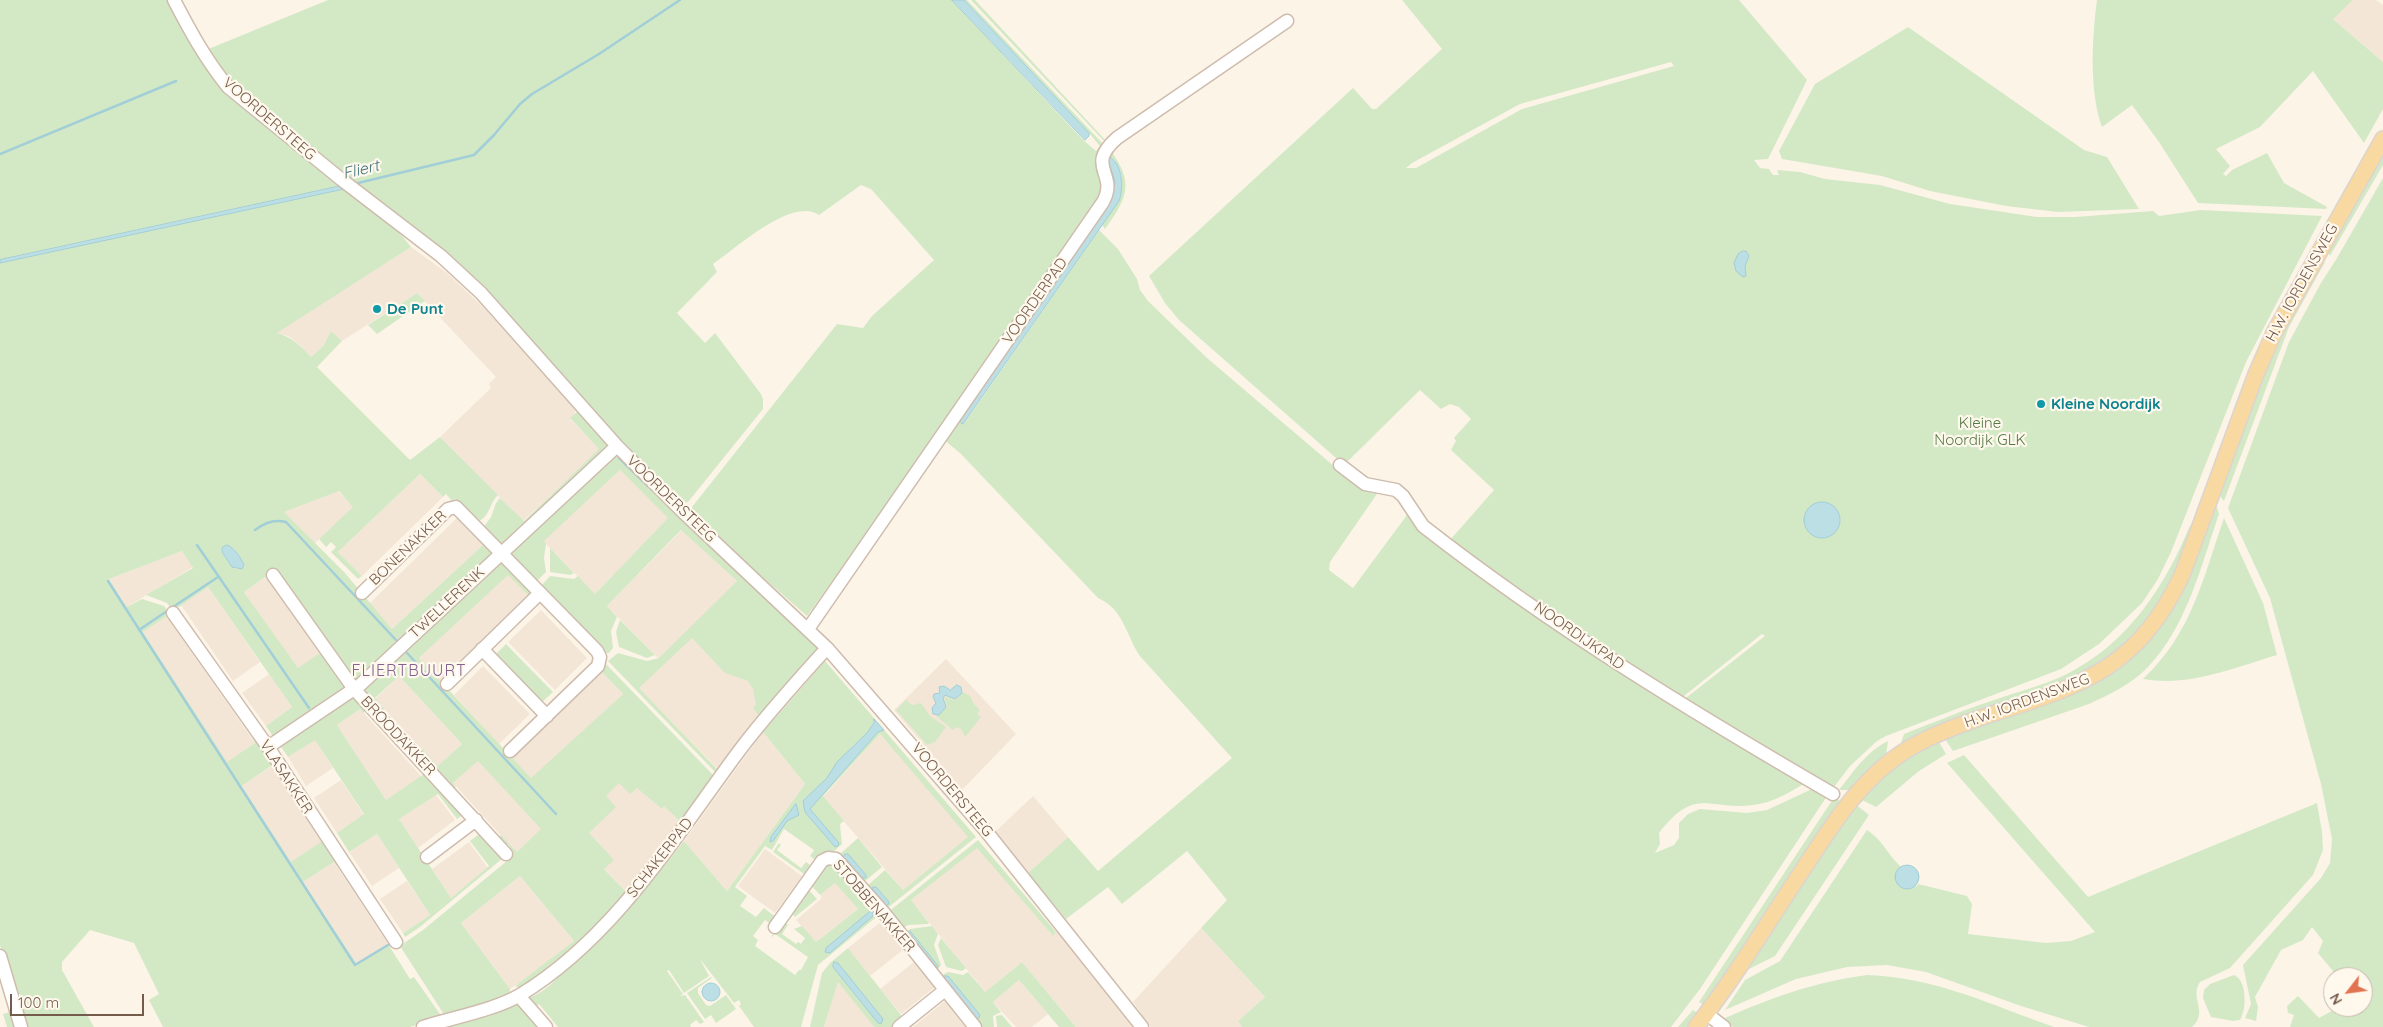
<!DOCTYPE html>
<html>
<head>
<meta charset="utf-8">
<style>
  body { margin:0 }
  #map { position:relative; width:2383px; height:1027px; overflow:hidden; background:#fcf4e7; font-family:Quicksand,sans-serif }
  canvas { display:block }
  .north { position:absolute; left:2323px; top:967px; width:50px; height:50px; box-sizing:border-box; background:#fff8ed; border:1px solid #c8b9ad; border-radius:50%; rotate:240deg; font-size:14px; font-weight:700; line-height:20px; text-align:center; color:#755b4c }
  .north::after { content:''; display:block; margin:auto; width:18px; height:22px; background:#e27350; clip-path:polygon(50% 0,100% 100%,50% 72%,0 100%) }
  .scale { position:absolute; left:10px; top:994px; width:134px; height:22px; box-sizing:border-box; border:2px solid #755b4c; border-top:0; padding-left:6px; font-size:15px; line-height:18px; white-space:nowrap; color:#755b4c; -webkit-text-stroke:4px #fff8ed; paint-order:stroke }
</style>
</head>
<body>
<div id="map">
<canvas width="2383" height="1027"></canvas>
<div class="north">N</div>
<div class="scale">100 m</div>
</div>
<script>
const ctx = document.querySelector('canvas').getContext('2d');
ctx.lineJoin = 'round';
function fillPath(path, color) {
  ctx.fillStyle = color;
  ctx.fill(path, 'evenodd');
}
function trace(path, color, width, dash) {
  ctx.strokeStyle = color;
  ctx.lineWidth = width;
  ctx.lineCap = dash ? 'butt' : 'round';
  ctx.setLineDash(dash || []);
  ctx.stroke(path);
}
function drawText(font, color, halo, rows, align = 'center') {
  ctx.font = font + ' Quicksand,sans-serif';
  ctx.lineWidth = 4.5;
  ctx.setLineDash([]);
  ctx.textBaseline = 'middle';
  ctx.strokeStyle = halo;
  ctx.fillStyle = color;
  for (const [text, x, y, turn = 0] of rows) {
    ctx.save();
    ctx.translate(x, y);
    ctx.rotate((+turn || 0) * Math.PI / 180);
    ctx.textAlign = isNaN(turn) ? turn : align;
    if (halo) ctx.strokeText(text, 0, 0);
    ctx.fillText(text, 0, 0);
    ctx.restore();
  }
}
fillPath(new Path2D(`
  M 2353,0 L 2376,0 L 2383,5 L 2383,62 L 2332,18 Z
  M 411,247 L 447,273 L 481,305 L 575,409 L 575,414 L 570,419 L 600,449 L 523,521 L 440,437 L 491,388 L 489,384 L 496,377 L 417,293 L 342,341 L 331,331 L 323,346 L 311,357 L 296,342 L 288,336 L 276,333 Z
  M 620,470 L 669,518 L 595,594 L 543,541 Z
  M 420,474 L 443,497 L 362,576 L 338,552 Z
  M 338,491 L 354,507 L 314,544 L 284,512 Z
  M 459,516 L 485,543 L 392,629 L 369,604 Z
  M 682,530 L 737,581 L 742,577 L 819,650 L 719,770 L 634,684 L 658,658 L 607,606 Z
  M 182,551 L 193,567 L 127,607 L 109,579 Z
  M 508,574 L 530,597 L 442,683 L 419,658 Z
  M 266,577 L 320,653 L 298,669 L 244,592 Z
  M 208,587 L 260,662 L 233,681 L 181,605 Z
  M 541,610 L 587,658 L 555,690 L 508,642 Z
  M 166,616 L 255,743 L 227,763 L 143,632 Z
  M 946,659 L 1016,734 L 962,790 L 894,710 Z
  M 483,666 L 530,714 L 499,744 L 454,695 Z
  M 600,670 L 623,694 L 531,779 L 510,756 Z
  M 269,674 L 292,707 L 266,726 L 242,693 Z
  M 399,676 L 462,744 L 438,767 L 375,699 Z
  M 360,709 L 422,777 L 386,800 L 337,725 Z
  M 636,709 L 710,786 L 627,893 L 571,833 Z
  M 763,732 L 805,784 L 727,891 L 684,841 Z
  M 880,734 L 969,837 L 903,890 L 823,797 Z
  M 315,739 L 333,768 L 306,786 L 288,757 Z
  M 478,760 L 542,829 L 517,853 L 453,783 Z
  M 272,766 L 322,843 L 291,863 L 242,786 Z
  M 341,780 L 364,815 L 337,833 L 314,798 Z
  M 436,795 L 455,820 L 418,848 L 399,819 Z
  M 1033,796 L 1068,837 L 1028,873 L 995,832 Z
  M 377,834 L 399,868 L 372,886 L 349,852 Z
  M 469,842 L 488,868 L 451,898 L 432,869 Z
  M 977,847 L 1052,935 L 1058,931 L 1134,1027 L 1076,1027 L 1022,962 L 985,992 L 911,900 Z
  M 765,849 L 802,876 L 775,913 L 738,886 Z
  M 334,862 L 388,944 L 357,964 L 303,882 Z
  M 520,876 L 574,941 L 532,974 L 510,989 L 461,923 Z
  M 407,881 L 430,915 L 403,933 L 380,899 Z
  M 835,882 L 858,909 L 816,942 L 796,920 L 822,898 L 820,895 Z
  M 882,921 L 904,949 L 870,976 L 848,948 Z
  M 1201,928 L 1265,997 L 1238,1021 L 1242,1027 L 1151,1027 L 1133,1002 Z
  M 914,962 L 935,987 L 901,1014 L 880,989 Z
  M 1019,980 L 1048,1014 L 1032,1027 L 1016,1027 L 993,1002 Z
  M 838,981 L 874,1027 L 824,1027 Z
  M 945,1001 L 965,1027 L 913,1027 Z`), '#f3e6d6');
fillPath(new Path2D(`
  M 0,0 L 170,0 L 205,67 L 228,95 L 341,186 L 0,260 Z
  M 328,0 L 952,0 L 1082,139 L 1096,151 L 1100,146 L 1089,133 L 964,0 L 967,0 L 1104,145 L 1104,190 L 927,451 L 807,616 L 692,515 L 692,507 L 837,324 L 863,328 L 872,316 L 934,260 L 871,189 L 861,185 L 819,215 C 792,196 735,249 713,264 L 717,272 L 677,313 L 705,343 L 715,333 L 761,394 L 763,399 L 763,409 L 688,502 L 680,503 L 633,455 L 514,323 L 329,164 L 229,81 L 206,50 Z
  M 971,0 L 975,0 L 1108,143 L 1106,143 Z
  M 1402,0 L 1739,0 L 1807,80 L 1768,159 L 1754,160 L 1760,168 L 1769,169 L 1773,175 L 1779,175 L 1777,170 L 1800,172 L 1825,179 L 1880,185 L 1950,204 L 2037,217 L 2075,217 L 2153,211 L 2159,216 L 2201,210 L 2322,216 L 2246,362 L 2171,552 L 2158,579 L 2142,603 L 2099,644 L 2061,669 L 1886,736 L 1877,741 L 1850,766 L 1834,787 L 1682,701 L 1765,636 L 1762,634 L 1679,700 L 1450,540 L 1494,490 L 1451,450 L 1456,441 L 1454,438 L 1471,419 L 1459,407 L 1450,404 L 1441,409 L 1420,390 L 1344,465 L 1179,320 L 1165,303 L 1149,276 L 1353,88 L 1372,109 L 1376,109 L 1442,49 ZM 1671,62 L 1674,66 L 1522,109 L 1416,168 L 1406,168 L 1412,163 L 1520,104 Z
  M 2097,0 L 2353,0 L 2333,19 L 2383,62 L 2383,109 L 2364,143 L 2313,71 L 2260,127 L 2216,149 L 2230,166 L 2223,174 L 2226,176 L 2232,170 L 2267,153 L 2284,183 L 2327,207 L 2326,209 L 2198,203 L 2159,142 L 2132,105 L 2102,127 C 2089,91 2092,37 2097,0 Z
  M 1908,27 L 2084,150 L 2107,157 L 2139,209 L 2058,212 L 2006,206 L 1930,191 L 1882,176 L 1782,159 L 1779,151 L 1815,84 Z
  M 1109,148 C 1134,182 1129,196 1105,229 L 1102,225 C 1115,205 1133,179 1112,158 L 1108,164 C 1115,178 1116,190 1108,203 L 1103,163 Z
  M 2383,151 L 2383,165 L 2330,256 L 2327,247 Z
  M 2383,178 L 2383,1027 L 2290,1027 L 2294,1015 L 2288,1013 L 2287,1006 L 2298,996 L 2319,1018 L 2339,1007 L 2363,1007 L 2363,977 L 2338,977 L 2318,953 L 2323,941 L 2312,927 L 2303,940 L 2281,950 L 2255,997 L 2258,1007 L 2256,1021 L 2245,1018 L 2251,1004 L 2243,965 L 2321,878 L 2330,863 L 2332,839 L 2321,784 L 2270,598 L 2228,508 L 2289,342 L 2321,283 L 2337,258 Z
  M 344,189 L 394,226 L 411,247 L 277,333 C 292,337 301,346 311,357 L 323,346 L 331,331 L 342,341 L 317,367 L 410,460 L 440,437 L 498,495 C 489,504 490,517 477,522 L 455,499 L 452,501 L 446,494 L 443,497 L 420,474 L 338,552 L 362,576 L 358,579 L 331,552 L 336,547 L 331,542 L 326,547 L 319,539 L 353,507 L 339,491 L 284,512 L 345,573 L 392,629 L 485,543 L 491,547 L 493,554 L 360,680 L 353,681 L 274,571 L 244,592 L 298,668 L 320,653 L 312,640 L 347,688 L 274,738 L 266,726 L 292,707 L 208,587 L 173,611 L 167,603 L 146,595 L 193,568 L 182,551 L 109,579 L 127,607 L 142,599 L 164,606 L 170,614 L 143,632 L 227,762 L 255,743 L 252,737 L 254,735 L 277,769 L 275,771 L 271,766 L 242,786 L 291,862 L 324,840 L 340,864 L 337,866 L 334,862 L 303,882 L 357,964 L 388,944 L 410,979 L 414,977 L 442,1017 L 410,1027 L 163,1027 L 149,1000 L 159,994 L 134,943 L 90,930 L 62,962 L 62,970 L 94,1027 L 25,1027 L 0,945 L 0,263 ZM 234,549 L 241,560 L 237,569 L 231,565 L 221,550 Z
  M 1091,224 L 964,424 L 1099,230 L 1118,249 L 1137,279 L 1140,290 L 1148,301 L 1207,358 L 1335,467 L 1379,491 L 1330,562 L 1329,570 L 1353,588 L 1407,515 L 1413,524 L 1807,782 C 1790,792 1773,803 1753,805 C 1708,811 1696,785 1659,833 L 1660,844 L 1655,853 L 1674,845 L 1679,838 L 1679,823 L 1688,814 L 1700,809 L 1747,813 L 1767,810 L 1814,788 L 1829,793 L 1700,989 L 1671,1027 L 1242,1027 L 1238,1021 L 1265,997 L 1201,928 L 1227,900 L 1187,851 L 1122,904 L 1108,887 L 1066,919 L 1028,873 L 1068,837 L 1098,871 L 1232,758 L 1139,655 C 1126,634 1123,609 1098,598 L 961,454 L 942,438 Z
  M 2318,262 L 2325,262 L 2289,327 L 2224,501 L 2219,495 L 2281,330 Z
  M 417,293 L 425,301 L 377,334 L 368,325 Z
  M 579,410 L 608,447 L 504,544 L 500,544 L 483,528 L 491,517 L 496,503 L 500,498 L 524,521 L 599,449 L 570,418 Z
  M 615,455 L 618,455 L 744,574 L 742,577 L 819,650 L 761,718 L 753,708 L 756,705 L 753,689 L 748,681 L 725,673 L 692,638 L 639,688 L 719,771 L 718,775 L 608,661 L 618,653 L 647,661 L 659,658 L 737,581 L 681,530 L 607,606 L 617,617 L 611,631 L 613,648 L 609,653 L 604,653 L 541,586 L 550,576 L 574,579 L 578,576 L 595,594 L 668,518 L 620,470 L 544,541 L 546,544 L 544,558 L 546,572 L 537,581 L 511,556 L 511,552 Z
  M 2216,504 L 2219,514 C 2201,566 2187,626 2148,667 C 2132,684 2110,694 2089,704 L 1953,751 L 1945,739 L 2089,686 C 2170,644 2186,583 2216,504 Z
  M 2224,518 L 2263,603 L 2277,655 C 2233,668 2190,687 2143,679 C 2192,633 2203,578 2224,518 Z
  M 2191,523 L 2184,550 L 2167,590 L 2133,639 L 2095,669 L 1900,746 L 1904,734 C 1930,724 1956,713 1982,704 C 2010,694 2039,687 2065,675 C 2128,644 2166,585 2191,523 Z
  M 550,548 L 574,573 L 570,575 L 550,572 Z
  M 500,561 L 504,562 L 532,591 L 530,597 L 508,575 L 419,658 L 531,778 L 623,694 L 600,670 L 606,664 L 715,777 L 683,824 L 664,806 L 662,809 L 637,788 L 630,794 L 619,783 L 606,796 L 616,807 L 589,833 L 614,860 L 604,869 L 627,893 L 569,952 L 522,989 L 515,986 L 574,941 L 520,876 L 461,923 L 510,989 L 510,995 L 445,1016 L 400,946 L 423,930 L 513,856 L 510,852 L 512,850 L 508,844 L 505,846 L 497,838 L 501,835 L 517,852 L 541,829 L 478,761 L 453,783 L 456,787 L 453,790 L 426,761 L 428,758 L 423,753 L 420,755 L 418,753 L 422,749 L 438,766 L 462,744 L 399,676 L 375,698 L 385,710 L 381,712 C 375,705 364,697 366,686 Z
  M 620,620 L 655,655 L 647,658 L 619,647 L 616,632 Z
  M 506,644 L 553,692 L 540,704 L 494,656 Z
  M 825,661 L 976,837 L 885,910 L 867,886 L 885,870 L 903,890 L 968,837 L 880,734 L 823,796 L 844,821 L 840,824 L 842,844 L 831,854 L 816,861 L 810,856 L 814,850 L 784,829 L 772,850 L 765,846 L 735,887 L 747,896 L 740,906 L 756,917 L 764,908 L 777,918 L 772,925 L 765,920 L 753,936 L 758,940 L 755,946 L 795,975 L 799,970 L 801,970 L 808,957 L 775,934 L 770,938 L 783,921 L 791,927 L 788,925 L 782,934 L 796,944 L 798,942 L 801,944 L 805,938 L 794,929 L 802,926 L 816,942 L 858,909 L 835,883 L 820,895 L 810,884 L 830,861 L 880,914 L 818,965 L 801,1027 L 754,1027 L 739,1006 L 741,1004 L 739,1000 L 734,1003 L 700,959 L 709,976 L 684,993 L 669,970 L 667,971 L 683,994 L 680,996 L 685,995 L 704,1022 L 700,1024 L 696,1020 L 690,1025 L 691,1027 L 558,1027 L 539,1004 L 534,1008 L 528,998 C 545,993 557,978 570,966 C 613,928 649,886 684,841 L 727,891 L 805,784 L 763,732 Z
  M 963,692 L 970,696 L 974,704 L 980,710 L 977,714 L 981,717 L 965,737 L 961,729 L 957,727 L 953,730 L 936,716 L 947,707 L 944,696 L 955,700 Z
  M 352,696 L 368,709 L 363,713 L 360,709 L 337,725 L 386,800 L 427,772 L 465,813 L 457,819 L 438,794 L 399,819 L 451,898 L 489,866 L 470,841 L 482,832 L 503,858 L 420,927 L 405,937 L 403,933 L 430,915 L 377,834 L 349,852 L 337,833 L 364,814 L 315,740 L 288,757 L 279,744 Z
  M 906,700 L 912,705 L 921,703 L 930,716 L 946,727 L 935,742 L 927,745 L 896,710 Z
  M 1888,741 L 1886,756 L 1850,790 L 1839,790 C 1853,772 1867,751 1888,741 Z
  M 1939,742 L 1946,754 L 1919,771 L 1876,807 L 1860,799 C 1883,774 1908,756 1939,742 Z
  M 1964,755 L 2088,897 L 2317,803 L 2322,832 L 2323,850 L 2313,875 L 2230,968 L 2200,982 C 2189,998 2209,1012 2192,1027 L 2089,1027 L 2021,1006 L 1926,972 L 1887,965 L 1847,967 L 1796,979 L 1725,1010 L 1745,980 L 1780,961 L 1867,830 C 1883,840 1887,854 1901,867 L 1895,880 L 1900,887 L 1917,886 L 1918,884 L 1967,896 L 1972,904 L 1968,934 L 2046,943 L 2071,941 L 2095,932 L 1947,763 Z
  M 1835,796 L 1841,803 L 1707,1007 L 1699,1002 Z
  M 1854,806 L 1859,807 L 1869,815 L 1775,956 L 1739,974 Z
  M 858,838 L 882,867 L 864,882 L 839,858 L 840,854 Z
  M 978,840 L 1056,932 L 1053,936 L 977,848 L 911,900 L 929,923 L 928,924 L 908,925 L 902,929 L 887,913 Z
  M 779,843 L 781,845 L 777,850 L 801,868 L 806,862 L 810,865 L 804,874 L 773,852 Z
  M 807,888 L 817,899 L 795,917 L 790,911 Z
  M 932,926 L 938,934 L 934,945 L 941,965 L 936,972 L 905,933 L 910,929 Z
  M 941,938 L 966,968 L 962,971 L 946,967 L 938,945 Z
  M 848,948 L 904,1019 L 894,1027 L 874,1027 L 838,982 L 824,1027 L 810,1027 L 822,973 L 830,963 Z
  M 1022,962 L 1076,1027 L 1059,1027 L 1019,980 L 993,1002 L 1001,1012 L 993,1016 L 994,1027 L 982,1027 L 940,976 L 948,972 L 963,975 L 968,972 L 985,992 Z
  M 1867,975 C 1935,977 1991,1005 2054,1027 L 1733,1027 L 1725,1018 C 1773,997 1815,982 1867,975 Z
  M 2234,975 C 2247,980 2247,1009 2240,1020 L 2233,1021 L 2211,1017 L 2203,998 L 2204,990 L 2210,984 Z
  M 711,977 L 712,978 L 698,988 L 698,993 L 706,1005 L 710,1006 L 726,995 L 736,1009 L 716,1023 L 711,1015 L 705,1019 L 687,993 Z
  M 516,1004 L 520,1006 L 538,1027 L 445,1027 Z
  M 1693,1010 L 1700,1015 L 1689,1027 L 1678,1027 Z
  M 10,1012 L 15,1027 L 7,1027 L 3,1014 Z
  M 1002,1015 L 1012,1027 L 997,1027 L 996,1016 Z`), '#d3e9c6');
const water = new Path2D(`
  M 952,0 L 964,0 L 1089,133 L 1089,136 L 1085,140 Z
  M 1107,156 C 1123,161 1124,188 1119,201 L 963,424 L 962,424 L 960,420 L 1111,199 L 1115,182 Z
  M 341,186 L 344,189 L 0,263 L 0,260 Z
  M 1743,251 L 1746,251 L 1749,256 L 1745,266 L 1746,276 L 1743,277 L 1736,271 L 1734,263 L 1738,254 Z
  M1804 520a18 18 0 1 1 36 0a18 18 0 1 1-36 0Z
  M 227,545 C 235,548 240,557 244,565 L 242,569 L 232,567 L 222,552 L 222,548 Z
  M 957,685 L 961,687 L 962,693 L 955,699 L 945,695 L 943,698 L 946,707 L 939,715 L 933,714 L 932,708 L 936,703 L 933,697 L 934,694 L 940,693 L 939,687 L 944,686 L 950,690 Z
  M 874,719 L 884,730 L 878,732 L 810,809 L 839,843 L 838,846 L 835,847 L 805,812 L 803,801 L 827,778 L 837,762 L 867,733 L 874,723 Z
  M 796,804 L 799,815 L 787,821 L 773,841 L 770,842 L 771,837 Z
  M 845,854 L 848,854 L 866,875 L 866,878 L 862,878 L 844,857 Z
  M1895 877a12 12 0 1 1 24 0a12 12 0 1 1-24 0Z
  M 873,887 L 876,887 L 889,902 L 888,905 L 885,905 L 873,890 Z
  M 873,911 L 873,916 L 830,953 L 825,952 L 826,948 L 869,912 Z
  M 910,931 L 938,966 L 937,968 L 908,933 Z
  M 834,962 L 838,963 L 883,1019 L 881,1024 L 878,1023 L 833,967 Z
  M 944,976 L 948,976 L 980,1015 L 979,1018 L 976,1018 L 944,979 Z
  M702 992a9 9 0 1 1 18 0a9 9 0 1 1-18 0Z`);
fillPath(water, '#bcdfe5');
trace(water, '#a2ced7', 1);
trace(new Path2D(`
  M 0,154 L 176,81
  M 354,184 L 474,155 L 494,135 L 520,104 L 532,94 L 599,54 L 680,0
  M 619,458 L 648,486
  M 255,530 C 264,523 275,519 286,522 L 396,640
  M 197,545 L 309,708
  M 108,581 L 355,965 L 388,945
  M 173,607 L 218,577
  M 139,630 L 167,611
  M 407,653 L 556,814`), '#a2ced7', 2.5);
const minor = new Path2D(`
  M 174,0 C 190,31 206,60 228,87 L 342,180 L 441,256 L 481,293 L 617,446 L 684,513 L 827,648 L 986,831 L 1142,1027
  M 1340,465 L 1365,484 L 1396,490 L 1403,496 L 1423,526 C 1552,627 1692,712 1833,794
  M 273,575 L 354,689 L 506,854
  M 362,593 L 448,509 L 456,507 L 597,651 L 600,657 L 598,666 L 510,751
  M 173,613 L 268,747 L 396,942
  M 808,629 L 1103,202 C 1119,173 1084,167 1117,138 L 1287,21
  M 482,649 L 547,716
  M 447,684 L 540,593
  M 268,747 L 360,685 L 617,446
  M 427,857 L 476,820
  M 775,927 L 822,861 L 828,858 L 836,859 L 884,913 L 975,1027
  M 0,956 L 21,1027
  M 519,996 L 546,1027
  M 1707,1014 L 1724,1027
  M 423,1027 C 451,1018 495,1010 520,995 C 614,938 675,837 739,751 C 766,715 797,681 827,648
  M 899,1027 L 945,990`);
const major = new Path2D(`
  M 1696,1027 C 1734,979 1766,925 1800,874 C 1831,827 1859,779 1908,749 C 1935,733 1965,723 1995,713 C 2085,685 2139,666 2182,575 L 2256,374 L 2274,333 L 2383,139`);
trace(minor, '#cebcad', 15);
trace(major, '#dbd4d0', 18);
trace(minor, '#fff', 12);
trace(major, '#f8d9a2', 15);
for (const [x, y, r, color] of [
  [377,309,5,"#0f9aa8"],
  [2041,404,5,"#0f9aa8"]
]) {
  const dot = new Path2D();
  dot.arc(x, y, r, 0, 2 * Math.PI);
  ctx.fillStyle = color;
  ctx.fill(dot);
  trace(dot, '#fff8ed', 2);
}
drawText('15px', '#755b4c', '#fff8ed', [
  ["VOORDERSTEEG",269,119,41],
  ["H.W. IORDENSWEG",2302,283,-61],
  ["VOORDERPAD",1035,301,-55],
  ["VOORDERSTEEG",671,499,44],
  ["BONENAKKER",408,548,-44],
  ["TWELLERENK",447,603,-43],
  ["NOORDIJKPAD",1579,636,35],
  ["H.W. IORDENSWEG",2027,701,-20],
  ["BROODAKKER",398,736,47],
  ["VLASAKKER",286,777,57],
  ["VOORDERSTEEG",952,790,50],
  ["SCHAKERPAD",660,858,-52],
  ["STOBBENAKKER",874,906,49]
]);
drawText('bold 15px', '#0d838f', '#fff8ed', [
  ["De Punt",387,309],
  ["Kleine Noordijk",2051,404]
], 'left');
drawText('15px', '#547a44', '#fff8ed', [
  ["Kleine",1980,423],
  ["Noordijk GLK",1980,440]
]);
drawText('italic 16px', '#437681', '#fff8ed', [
  ["Fliert",361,170,-14]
]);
ctx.letterSpacing = '1px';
drawText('16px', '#836491', '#fff8ed', [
  ["FLIERTBUURT",409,671]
]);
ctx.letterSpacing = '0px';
</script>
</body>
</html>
